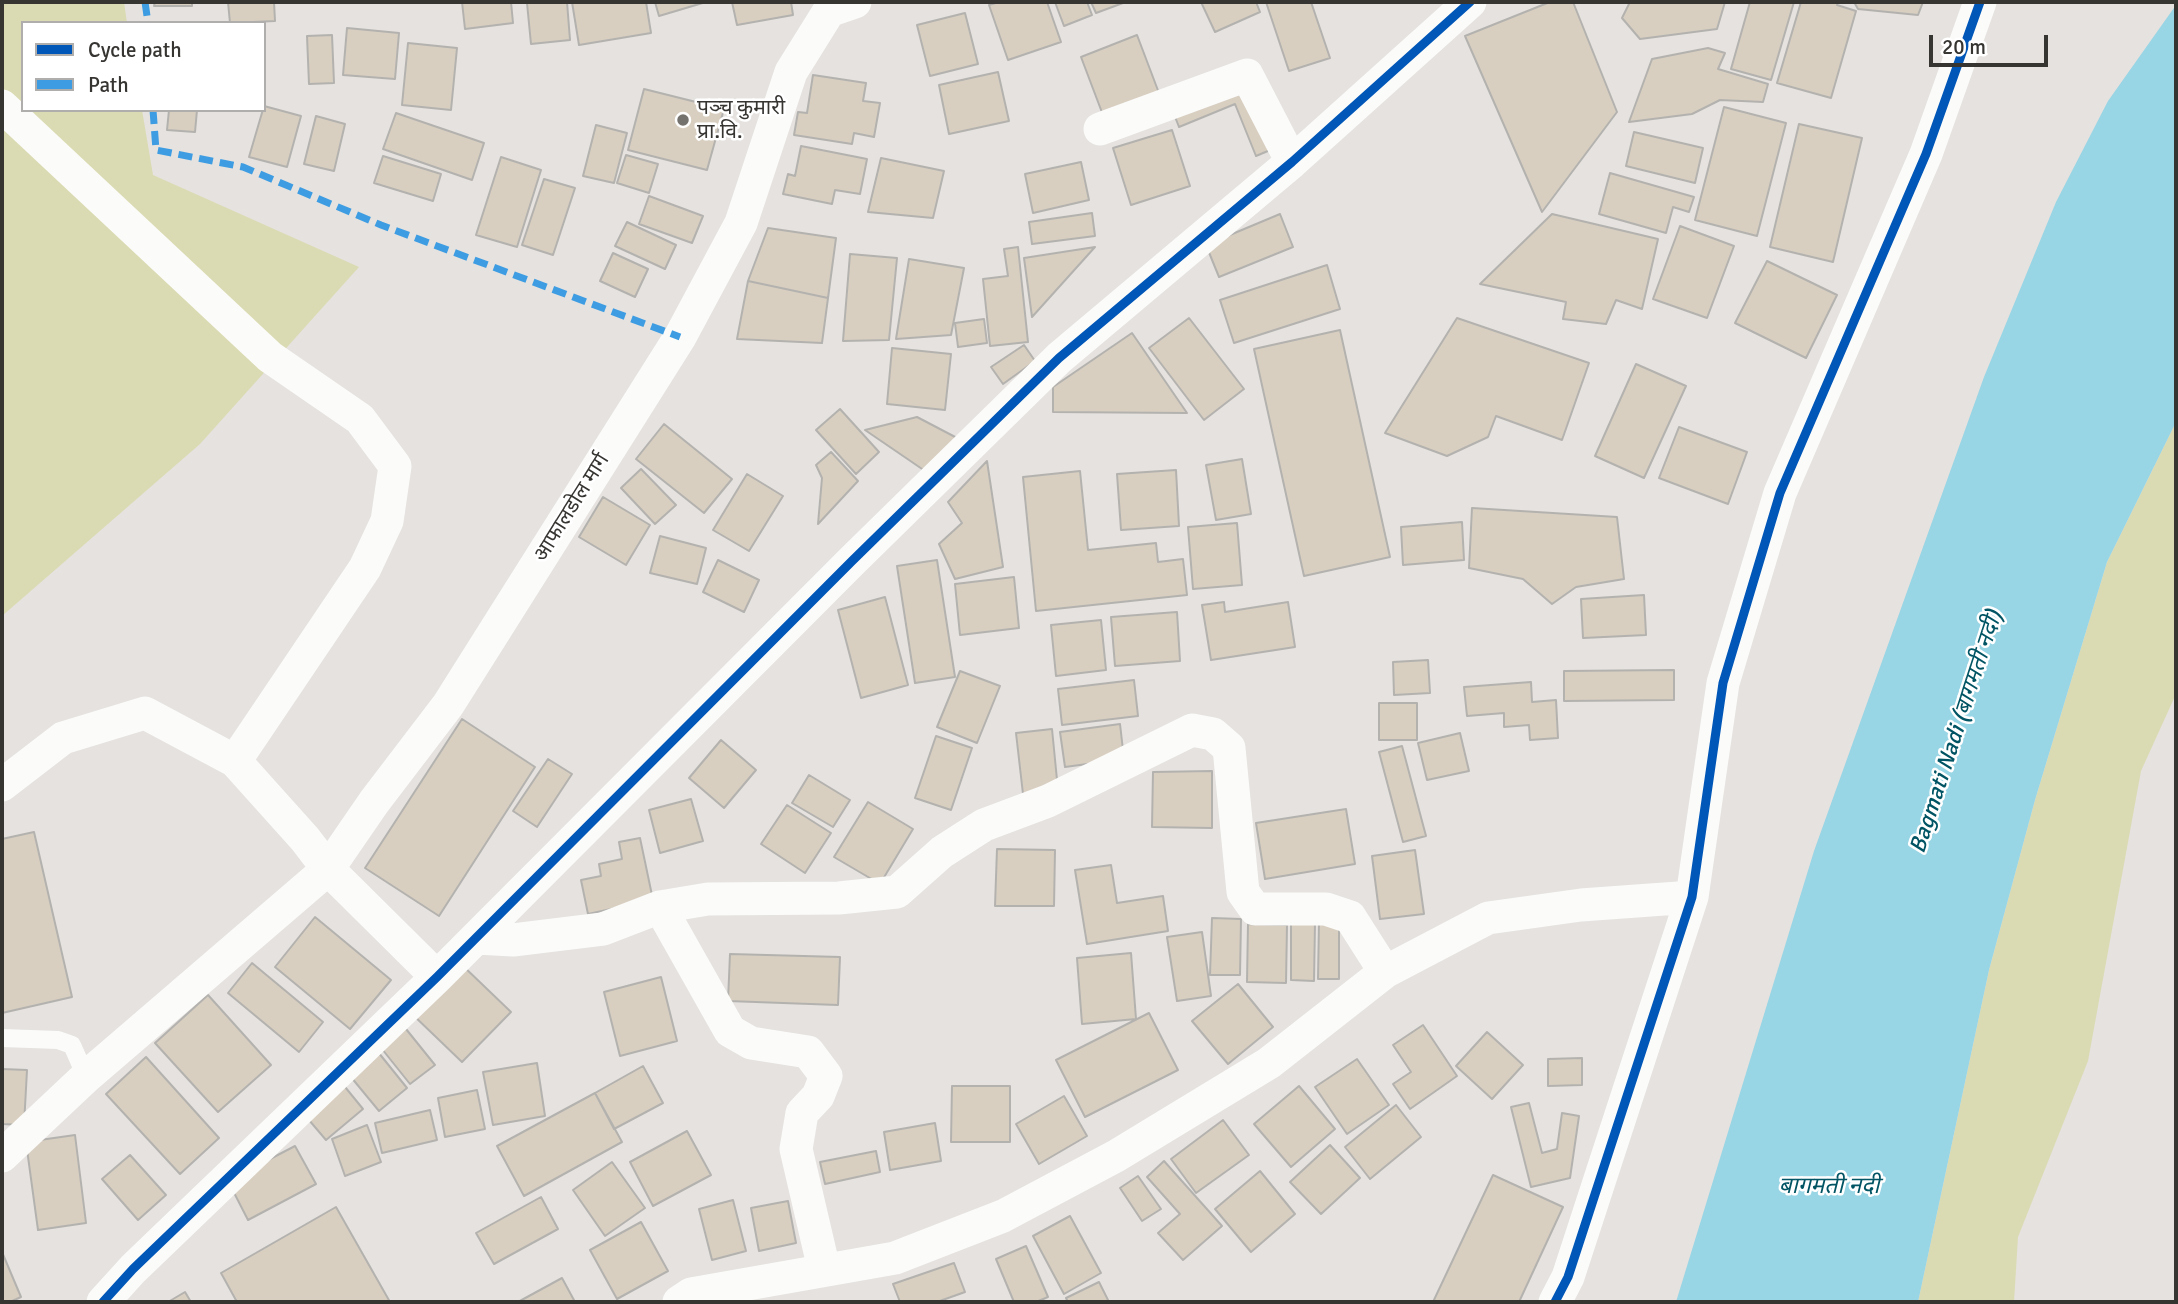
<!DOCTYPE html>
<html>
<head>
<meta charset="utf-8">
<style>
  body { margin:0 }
  #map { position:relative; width:2178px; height:1304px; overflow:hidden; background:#e5e2df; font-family:Signika,sans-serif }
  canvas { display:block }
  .frame { position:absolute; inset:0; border:4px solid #373532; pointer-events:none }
  .legend { position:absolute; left:21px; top:21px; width:245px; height:91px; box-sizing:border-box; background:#fff; border:2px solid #afaead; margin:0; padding:9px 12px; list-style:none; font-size:21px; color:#373532 }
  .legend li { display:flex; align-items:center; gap:14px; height:35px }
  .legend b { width:35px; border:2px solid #afaead }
  .scale { position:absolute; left:1929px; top:35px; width:119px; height:32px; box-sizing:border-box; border:4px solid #373532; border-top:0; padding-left:9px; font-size:21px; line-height:24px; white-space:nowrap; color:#373532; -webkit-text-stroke:5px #fff; paint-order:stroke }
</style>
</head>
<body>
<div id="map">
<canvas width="2178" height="1304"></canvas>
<div class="frame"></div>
<ul class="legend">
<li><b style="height:9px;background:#0057b8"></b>Cycle path</li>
<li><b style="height:9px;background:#3e9de2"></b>Path</li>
</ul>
<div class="scale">20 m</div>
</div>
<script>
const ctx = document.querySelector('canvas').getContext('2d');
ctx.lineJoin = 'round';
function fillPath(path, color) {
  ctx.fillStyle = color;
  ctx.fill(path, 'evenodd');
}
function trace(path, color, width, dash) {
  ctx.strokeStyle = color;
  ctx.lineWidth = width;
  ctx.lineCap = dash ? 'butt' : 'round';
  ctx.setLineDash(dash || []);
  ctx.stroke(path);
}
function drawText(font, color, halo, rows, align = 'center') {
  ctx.font = font + ' Signika,"Noto Sans Devanagari",sans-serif';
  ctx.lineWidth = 5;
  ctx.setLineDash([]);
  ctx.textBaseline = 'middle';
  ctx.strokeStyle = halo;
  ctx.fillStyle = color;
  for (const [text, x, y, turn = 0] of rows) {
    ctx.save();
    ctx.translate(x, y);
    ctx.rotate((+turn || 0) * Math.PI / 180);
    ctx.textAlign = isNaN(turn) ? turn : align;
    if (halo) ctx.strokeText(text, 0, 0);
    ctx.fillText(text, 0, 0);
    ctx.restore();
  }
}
fillPath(new Path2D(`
  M 2,2 L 124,2 L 127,23 L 23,23 L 23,110 L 142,110 L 153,175 L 359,267 L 200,444 L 2,616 Z
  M 2176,422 L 2176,694 L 2141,771 L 2088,1061 L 2018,1237 L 2014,1302 L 1918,1302 L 1989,970 L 2035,800 L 2107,562 Z`), '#dbdbb3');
fillPath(new Path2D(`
  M 2176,5 L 2176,422 L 2107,562 L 2035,800 L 1989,970 L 1918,1302 L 1676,1302 L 1814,851 L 1984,377 L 2056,202 L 2108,101 Z`), '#98d5e5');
const building = new Path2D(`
  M 155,2 L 192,2 L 192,6 L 154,6 Z
  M 228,2 L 274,2 L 275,21 L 230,23 Z
  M 462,2 L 511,2 L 513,23 L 465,29 Z
  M 567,2 L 570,40 L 531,44 L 527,3 Z
  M 572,2 L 646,2 L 651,33 L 579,45 Z
  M 655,2 L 706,2 L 659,16 Z
  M 732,2 L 791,2 L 793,15 L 737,25 Z
  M 999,2 L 1047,2 L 1061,42 L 1008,60 L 989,5 Z
  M 1055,2 L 1087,2 L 1092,15 L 1064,26 Z
  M 1091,2 L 1123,2 L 1123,3 L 1096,13 Z
  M 1201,2 L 1256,2 L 1260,12 L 1215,32 Z
  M 1266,2 L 1311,2 L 1330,58 L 1289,71 Z
  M 1550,2 L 1573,2 L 1617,112 L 1542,212 L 1465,36 Z
  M 1630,2 L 1725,2 L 1717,29 L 1640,39 L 1622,18 Z
  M 1750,2 L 1794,2 L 1771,80 L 1731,69 Z
  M 1801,2 L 1838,2 L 1837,5 L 1856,11 L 1831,98 L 1777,83 Z
  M 1854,2 L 1923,2 L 1918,15 L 1858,9 Z
  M 965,13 L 978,64 L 930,76 L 917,25 Z
  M 347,28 L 399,33 L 395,79 L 343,75 Z
  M 332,35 L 334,83 L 309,84 L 307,36 Z
  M 1137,35 L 1162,101 L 1106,123 L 1081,57 Z
  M 408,43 L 457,48 L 451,110 L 402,105 Z
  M 1708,48 L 1725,53 L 1718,69 L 1768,84 L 1763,102 L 1720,100 L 1692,114 L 1629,122 L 1652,59 Z
  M 998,72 L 1009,121 L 949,134 L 939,85 Z
  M 813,75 L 866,83 L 863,101 L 880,103 L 874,137 L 854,133 L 852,144 L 794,135 L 798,112 L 807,113 Z
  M 1246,78 L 1275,148 L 1256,156 L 1235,104 L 1179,127 L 1172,109 Z
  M 644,89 L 724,109 L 707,170 L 628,150 Z
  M 264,106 L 301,116 L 287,167 L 249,157 Z
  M 1724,107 L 1786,123 L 1757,236 L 1695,220 Z
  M 169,110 L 197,110 L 195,132 L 167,130 Z
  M 396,113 L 484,143 L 472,180 L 383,149 Z
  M 316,116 L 345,124 L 334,171 L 304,164 Z
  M 1799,124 L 1862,138 L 1833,262 L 1770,247 Z
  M 596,125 L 627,133 L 614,183 L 583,176 Z
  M 1172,130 L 1190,186 L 1131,205 L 1113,148 Z
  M 1634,132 L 1703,148 L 1695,183 L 1626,166 Z
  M 801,146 L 867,159 L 860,194 L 835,190 L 832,204 L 783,194 L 788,174 L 795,176 Z
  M 626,155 L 658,164 L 649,193 L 617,183 Z
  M 383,156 L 441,174 L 433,201 L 374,183 Z
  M 501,157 L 541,170 L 517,247 L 476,235 Z
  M 881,158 L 944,171 L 933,218 L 868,212 Z
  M 1081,162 L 1089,200 L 1033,213 L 1025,174 Z
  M 1610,173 L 1694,197 L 1689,212 L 1673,207 L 1666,233 L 1599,214 Z
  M 544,179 L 575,188 L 553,255 L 522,245 Z
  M 649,196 L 703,216 L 692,243 L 639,224 Z
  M 1092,213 L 1095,236 L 1032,244 L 1029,222 Z
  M 1280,214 L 1293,247 L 1219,277 L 1206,245 Z
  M 1552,214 L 1658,239 L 1642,309 L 1616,300 L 1606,324 L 1563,319 L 1566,302 L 1480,284 Z
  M 627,222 L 676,245 L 665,269 L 615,246 Z
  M 1680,226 L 1734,246 L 1707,318 L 1653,299 Z
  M 768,228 L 836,238 L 828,298 L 748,281 Z
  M 1018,247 L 1028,342 L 990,346 L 983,279 L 1008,276 L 1004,249 Z
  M 1095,247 L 1032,317 L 1024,258 Z
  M 613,253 L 648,269 L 635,297 L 600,281 Z
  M 850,254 L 897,258 L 889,340 L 843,341 Z
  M 909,259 L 964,268 L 951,335 L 896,339 Z
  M 1767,261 L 1837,295 L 1806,358 L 1735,323 Z
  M 1327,265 L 1340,309 L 1234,343 L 1220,300 Z
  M 748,281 L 828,298 L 822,343 L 737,339 Z
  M 1189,318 L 1244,389 L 1204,420 L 1149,348 Z
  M 1457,318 L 1589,363 L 1562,440 L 1496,416 L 1488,437 L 1447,456 L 1385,433 Z
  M 984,319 L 987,343 L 958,347 L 955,323 Z
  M 1340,330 L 1390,557 L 1304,576 L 1254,349 Z
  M 1132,333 L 1187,413 L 1053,412 L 1053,387 Z
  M 1024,345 L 1035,361 L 1003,384 L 991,367 Z
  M 892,348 L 951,354 L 945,410 L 887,404 Z
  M 1636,364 L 1686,386 L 1644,478 L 1595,456 Z
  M 840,409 L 879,452 L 856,474 L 816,430 Z
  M 917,417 L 959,439 L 928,473 L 865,430 Z
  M 664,424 L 732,479 L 704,513 L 636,459 Z
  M 1679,427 L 1747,452 L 1728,504 L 1659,478 Z
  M 831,452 L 858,481 L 818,524 L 822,478 L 816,465 Z
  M 1242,459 L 1251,514 L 1216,520 L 1206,465 Z
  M 987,461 L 1003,567 L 955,579 L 939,544 L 962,523 L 948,502 Z
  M 641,469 L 676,505 L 655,524 L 621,488 Z
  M 1176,470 L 1179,526 L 1121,530 L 1117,474 Z
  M 1080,471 L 1088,550 L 1156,543 L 1158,562 L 1183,559 L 1187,595 L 1036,611 L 1023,477 Z
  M 747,474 L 783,496 L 749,551 L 713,530 Z
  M 603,497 L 650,525 L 626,565 L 579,537 Z
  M 1472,508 L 1617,517 L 1624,579 L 1576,587 L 1552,604 L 1523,579 L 1469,568 Z
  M 1462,522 L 1464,560 L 1403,565 L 1401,527 Z
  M 1237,523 L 1242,585 L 1193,589 L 1188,527 Z
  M 660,536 L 706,548 L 697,584 L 650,573 Z
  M 718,560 L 759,580 L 744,612 L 703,592 Z
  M 937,560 L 955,677 L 915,683 L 897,566 Z
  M 1014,577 L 1019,628 L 960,635 L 955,584 Z
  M 1644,595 L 1646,635 L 1583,638 L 1581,599 Z
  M 885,597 L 908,685 L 861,698 L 838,610 Z
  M 1224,602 L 1225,612 L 1288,602 L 1295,647 L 1211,660 L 1202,605 Z
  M 1177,612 L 1180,661 L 1115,666 L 1111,617 Z
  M 1101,620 L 1106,670 L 1056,676 L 1051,625 Z
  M 1428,660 L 1430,693 L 1394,695 L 1393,662 Z
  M 1674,670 L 1674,700 L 1564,701 L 1564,671 Z
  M 960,671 L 1000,686 L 977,743 L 937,727 Z
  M 1134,680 L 1138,716 L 1062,725 L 1058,689 Z
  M 1531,682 L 1532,702 L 1556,700 L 1558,738 L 1530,740 L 1529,725 L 1504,727 L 1504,713 L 1467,716 L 1464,687 Z
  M 1379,703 L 1417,703 L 1417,740 L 1379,740 Z
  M 462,719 L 535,767 L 439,916 L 365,868 Z
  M 1120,724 L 1124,759 L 1065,767 L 1060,732 Z
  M 1052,729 L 1058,790 L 1023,794 L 1016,733 Z
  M 1460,733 L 1469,771 L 1427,780 L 1418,743 Z
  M 936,736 L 972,748 L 951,810 L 915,798 Z
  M 721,740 L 756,770 L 724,808 L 689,778 Z
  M 1402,746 L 1426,836 L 1403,842 L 1379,752 Z
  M 548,759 L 572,774 L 537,827 L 513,811 Z
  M 1212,771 L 1212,828 L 1152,827 L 1153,772 Z
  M 809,775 L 850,800 L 833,827 L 792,803 Z
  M 691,799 L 703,841 L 660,853 L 649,810 Z
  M 868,802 L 913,829 L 880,884 L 834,857 Z
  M 787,805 L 831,833 L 805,873 L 761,844 Z
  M 1346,809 L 1355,864 L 1265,879 L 1256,823 Z
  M 34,832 L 72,997 L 2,1013 L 2,839 Z
  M 640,838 L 653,900 L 588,914 L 581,880 L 601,876 L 599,864 L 622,859 L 619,842 Z
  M 997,849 L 1055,850 L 1054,906 L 995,906 Z
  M 1415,850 L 1424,914 L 1380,919 L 1372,856 Z
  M 1111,865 L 1117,903 L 1163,896 L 1168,931 L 1087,944 L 1075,870 Z
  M 315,917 L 391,980 L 350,1029 L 275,967 Z
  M 1212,918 L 1241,919 L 1240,975 L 1210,975 Z
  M 1319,922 L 1339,922 L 1339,979 L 1318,979 Z
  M 1291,923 L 1315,923 L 1314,981 L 1291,980 Z
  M 1248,924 L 1287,925 L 1286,983 L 1247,982 Z
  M 1202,932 L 1211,996 L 1177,1001 L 1167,937 Z
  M 1131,953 L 1136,1019 L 1082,1024 L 1077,958 Z
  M 730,954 L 840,957 L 838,1005 L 728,1001 Z
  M 252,963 L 323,1022 L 299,1052 L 228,993 Z
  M 461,964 L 511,1012 L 462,1062 L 411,1013 Z
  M 661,977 L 677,1041 L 620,1056 L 604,992 Z
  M 1238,984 L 1273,1027 L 1228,1064 L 1192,1021 Z
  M 208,995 L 271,1065 L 218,1112 L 155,1043 Z
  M 1149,1013 L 1178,1070 L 1085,1117 L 1056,1060 Z
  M 402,1024 L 435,1065 L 410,1084 L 378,1044 Z
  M 1423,1025 L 1457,1076 L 1410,1109 L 1393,1084 L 1411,1072 L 1393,1045 Z
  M 1487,1032 L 1523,1065 L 1492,1099 L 1456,1066 Z
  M 374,1047 L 407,1088 L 379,1111 L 346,1071 Z
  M 146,1057 L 219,1138 L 180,1174 L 106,1094 Z
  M 1582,1058 L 1582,1085 L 1548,1086 L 1548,1059 Z
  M 1357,1059 L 1389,1105 L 1347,1134 L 1315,1087 Z
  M 537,1063 L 545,1116 L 493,1125 L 483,1072 Z
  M 643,1066 L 663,1103 L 614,1129 L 595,1093 Z
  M 2,1069 L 27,1070 L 24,1125 L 2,1124 Z
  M 341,1082 L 363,1109 L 326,1140 L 303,1113 Z
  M 952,1086 L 1010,1086 L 1010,1142 L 951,1142 Z
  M 1299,1086 L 1335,1129 L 1291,1167 L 1254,1124 Z
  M 477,1090 L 485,1129 L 445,1137 L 438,1098 Z
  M 595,1093 L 622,1142 L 524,1196 L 497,1146 Z
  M 1064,1096 L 1087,1136 L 1039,1164 L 1016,1124 Z
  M 1529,1103 L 1542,1153 L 1557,1149 L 1562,1113 L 1579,1116 L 1570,1178 L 1531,1187 L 1511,1107 Z
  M 1396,1105 L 1421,1137 L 1370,1179 L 1345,1147 Z
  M 430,1110 L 437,1140 L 382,1153 L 375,1123 Z
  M 1223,1120 L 1249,1155 L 1196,1193 L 1171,1159 Z
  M 935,1123 L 941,1161 L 890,1170 L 884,1132 Z
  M 367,1125 L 381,1162 L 345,1176 L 332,1139 Z
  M 687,1131 L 711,1175 L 653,1206 L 630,1162 Z
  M 75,1135 L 86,1223 L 38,1230 L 26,1142 Z
  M 1330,1145 L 1360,1178 L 1321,1214 L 1290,1182 Z
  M 295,1146 L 316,1184 L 248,1220 L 228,1181 Z
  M 876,1151 L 880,1172 L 825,1184 L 820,1162 Z
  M 130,1155 L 166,1195 L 138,1220 L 102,1179 Z
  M 1164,1161 L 1222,1226 L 1183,1260 L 1158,1233 L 1180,1214 L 1147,1177 Z
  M 612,1162 L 645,1208 L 605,1236 L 573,1190 Z
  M 1260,1171 L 1295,1214 L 1251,1252 L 1215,1209 Z
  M 1493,1175 L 1563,1207 L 1519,1302 L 1433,1302 Z
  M 1138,1176 L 1161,1209 L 1142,1221 L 1120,1188 Z
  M 541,1197 L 558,1229 L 494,1264 L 476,1233 Z
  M 733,1200 L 746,1251 L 712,1260 L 699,1209 Z
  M 788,1201 L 796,1243 L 759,1251 L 751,1208 Z
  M 336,1207 L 390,1302 L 237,1302 L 221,1273 Z
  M 1070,1216 L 1101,1273 L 1064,1294 L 1033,1236 Z
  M 641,1222 L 668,1271 L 617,1299 L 590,1250 Z
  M 1026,1246 L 1048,1297 L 1036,1302 L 1014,1302 L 996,1259 Z
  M 2,1252 L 21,1297 L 10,1302 L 2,1302 Z
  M 954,1263 L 965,1292 L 937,1302 L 900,1302 L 893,1284 Z
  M 562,1278 L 575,1302 L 518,1302 Z
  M 1099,1282 L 1109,1302 L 1068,1302 L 1066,1298 Z
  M 185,1292 L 191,1302 L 168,1302 Z`);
fillPath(building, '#d8cfc1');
trace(building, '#b4b2af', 2);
trace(new Path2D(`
  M 2,1038 L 58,1040 L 72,1045 L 86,1077`), '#fbfbfa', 18);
trace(new Path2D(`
  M 2,106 L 270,357 L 360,419 L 395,466 L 387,521 L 365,568 L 235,761
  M 1100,129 L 1247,75 L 1292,162
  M 2,785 L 63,738 L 145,713 L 235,761 L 305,839 L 328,869 L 86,1077 L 2,1156
  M 660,907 L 730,1031 L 751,1043 L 808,1052 L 826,1076 L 818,1096 L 802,1113 L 796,1149 L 824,1269
  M 476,938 L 513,940 L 603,929 L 660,907 L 708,899 L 839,898 L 897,892 L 942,852 L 984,825 L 1048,801 L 1192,730 L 1213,734 L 1229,748 L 1243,892 L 1255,909 L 1326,909 L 1350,917 L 1385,972
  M 437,977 L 328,869 L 374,802 L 448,705 L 680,337 L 741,223 L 791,72 L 829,11 L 855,2
  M 103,1302 L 133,1269 L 437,977 L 852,561 L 1059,358 L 1292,162 L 1470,2
  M 679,1302 L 691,1294 L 895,1258 L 1003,1216 L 1116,1156 L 1269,1063 L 1385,972 L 1488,918 L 1581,905 L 1692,897
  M 1555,1302 L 1568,1277 L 1692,897 L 1723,683 L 1780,493 L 1926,154 L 1980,2`), '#fbfbfa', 33);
trace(new Path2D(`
  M 145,2 L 148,23
  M 153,110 L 156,150 L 243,167 L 381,225 L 680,337`), '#3e9de2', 7, [14, 7]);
trace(new Path2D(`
  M 103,1302 L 133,1269 L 437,977 L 852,561 L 1059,358 L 1292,162 L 1470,2
  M 1555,1302 L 1568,1277 L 1692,897 L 1723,683 L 1780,493 L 1926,154 L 1980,2`), '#0057b8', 9);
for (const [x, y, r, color] of [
  [683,120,7,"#74726f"]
]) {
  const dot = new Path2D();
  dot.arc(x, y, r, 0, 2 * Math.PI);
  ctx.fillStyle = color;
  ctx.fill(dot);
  trace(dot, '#fff', 2.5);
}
drawText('21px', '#373532', '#fff', [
  ["पञ्च कुमारी",697,108],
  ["प्रा.वि.",697,132]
], 'left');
drawText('21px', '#373532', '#fff', [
  ["आफालडोल मार्ग",572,508,-58]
]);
drawText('italic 23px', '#015463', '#fff', [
  ["Bagmati Nadi (बागमती नदी)",1957,732,-72],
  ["बागमती नदी",1829,1187]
]);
</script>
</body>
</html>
